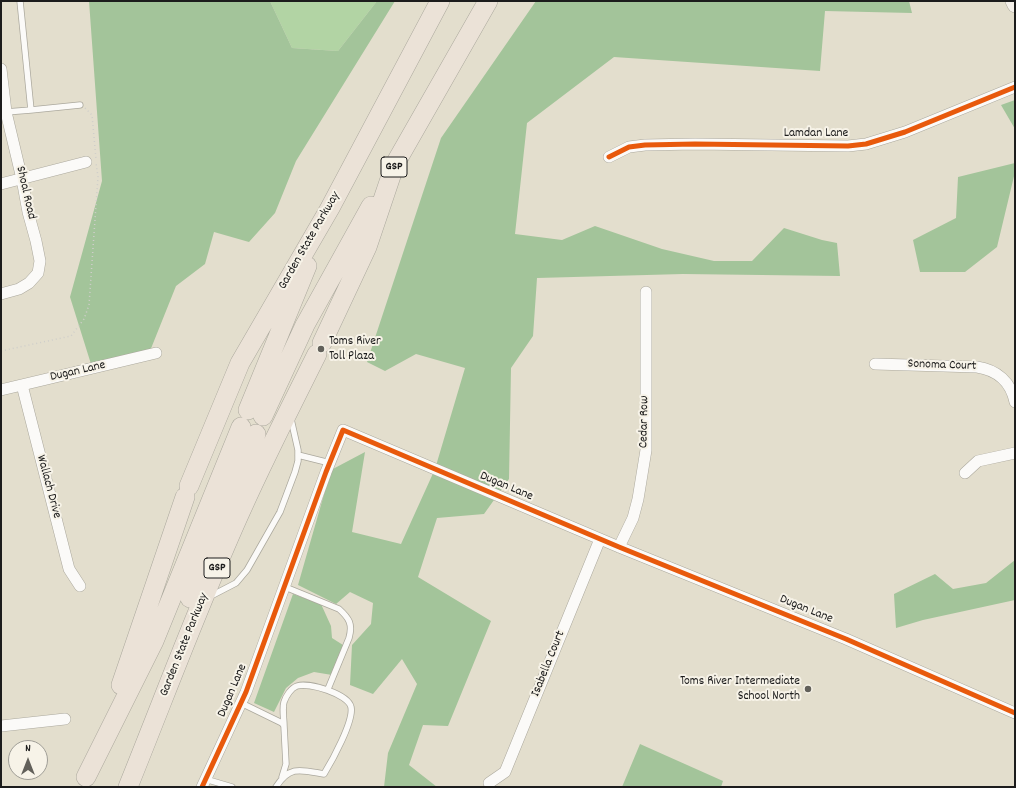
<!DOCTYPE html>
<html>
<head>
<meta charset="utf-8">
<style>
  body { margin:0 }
  #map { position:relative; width:1016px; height:788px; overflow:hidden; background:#e3decd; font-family:Dekko,sans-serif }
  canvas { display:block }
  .frame { position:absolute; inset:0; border:2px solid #1c1c1c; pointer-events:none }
  .north { position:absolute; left:8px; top:740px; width:40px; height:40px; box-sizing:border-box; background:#f7f3e8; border:1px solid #9f9d96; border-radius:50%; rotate:0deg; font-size:11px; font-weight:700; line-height:16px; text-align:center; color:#1c1c1c }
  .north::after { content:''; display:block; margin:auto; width:14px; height:18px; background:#62605a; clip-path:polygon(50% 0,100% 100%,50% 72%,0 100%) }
</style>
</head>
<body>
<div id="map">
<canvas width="1016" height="788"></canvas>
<div class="frame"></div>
<div class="north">N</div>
</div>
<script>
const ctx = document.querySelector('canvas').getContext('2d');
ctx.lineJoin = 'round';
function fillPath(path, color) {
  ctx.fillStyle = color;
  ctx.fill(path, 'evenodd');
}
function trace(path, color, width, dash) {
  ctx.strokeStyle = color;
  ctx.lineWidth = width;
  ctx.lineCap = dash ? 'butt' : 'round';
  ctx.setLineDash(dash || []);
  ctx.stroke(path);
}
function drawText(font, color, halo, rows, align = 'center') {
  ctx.font = font + ' Dekko,sans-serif';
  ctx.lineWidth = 4;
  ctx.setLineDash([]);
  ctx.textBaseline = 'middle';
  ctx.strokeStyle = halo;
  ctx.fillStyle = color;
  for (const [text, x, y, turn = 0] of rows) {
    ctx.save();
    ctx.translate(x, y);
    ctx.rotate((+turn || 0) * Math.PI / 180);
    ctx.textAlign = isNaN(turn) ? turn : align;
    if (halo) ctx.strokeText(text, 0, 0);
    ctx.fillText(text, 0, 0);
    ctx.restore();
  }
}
fillPath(new Path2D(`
  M 270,1 L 377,1 L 338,51 L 292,48 Z`), '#b2d4a4');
fillPath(new Path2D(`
  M 89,1 L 270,1 L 292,48 L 338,51 L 377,1 L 395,1 L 296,161 L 275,213 L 249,242 L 214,232 L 205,264 L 176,286 L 150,351 L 91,364 L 70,297 L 102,181 Z
  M 536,1 L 909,1 L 912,13 L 825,11 L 820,71 L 614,57 L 527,123 L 515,234 L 562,240 L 595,226 L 662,249 L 714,261 L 752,261 L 784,228 L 822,240 L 837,243 L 840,276 L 683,274 L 537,278 L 533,336 L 511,368 L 509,479 L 484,514 L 437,518 L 418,577 L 491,621 L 448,726 L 423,725 L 409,765 L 437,787 L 384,787 L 388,753 L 417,684 L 402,659 L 373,694 L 350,685 L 352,645 L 371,624 L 373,603 L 350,592 L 336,604 L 298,585 L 331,470 L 365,452 L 352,532 L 401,544 L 435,469 L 465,368 L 416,354 L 385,371 L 367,362 L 441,138 Z
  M 1015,100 L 1015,129 L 1001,105 Z
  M 1015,163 L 1015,172 L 997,247 L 965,272 L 920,272 L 913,240 L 956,218 L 958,177 Z
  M 1015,560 L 1015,600 L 923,620 L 896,628 L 894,594 L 935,574 L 953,589 L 986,583 Z
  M 293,594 L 321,604 L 331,626 L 332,638 L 343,645 L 332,675 L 314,672 L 298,678 L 286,688 L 274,712 L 254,703 Z
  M 640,744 L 723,781 L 721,787 L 622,787 Z`), '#a3c49a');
const lane = new Path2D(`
  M 31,110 L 80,105
  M 6,112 L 31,110 L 20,1
  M 298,455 L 330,463
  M 285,587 L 339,609 C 349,618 353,624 349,638 L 328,689
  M 209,597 L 236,583 L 247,570 L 280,512 L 295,472 L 298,461 L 298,450 L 291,419
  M 241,703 L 282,723 L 284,726 L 286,764 L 282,777
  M 205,779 L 232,787
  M 276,787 C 290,765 301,770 324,774 C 332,761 354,721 351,707 C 348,694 309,682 297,686 C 291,688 286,696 284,702 C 282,708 284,719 284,726`);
const street = new Path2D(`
  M 1,69 L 6,112 L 22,179 L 28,212 L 36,241 L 40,261 L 38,273 L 29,283 L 19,289 L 1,294
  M 609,157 L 629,147 L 645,145 L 695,144 L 848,146 L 866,144 L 905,132 L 1015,87
  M 1,184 L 86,162
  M 875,364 L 977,367 C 997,370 1011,382 1015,402
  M 22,385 L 69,569 L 80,586
  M 1,390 L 156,353
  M 965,473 L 978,461 L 1015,453
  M 619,547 L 633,518 L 638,499 L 646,450 L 646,292
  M 1,726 L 65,719
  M 489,783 L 505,772 L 600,539
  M 202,787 L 246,692 L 326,472 L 343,430 L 619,547 L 846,639 L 1015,713`);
const secondary = new Path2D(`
  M 1013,1 L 1015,5`);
const highway = new Path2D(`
  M 322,343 L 367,247 L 395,164 L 488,1
  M 248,410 L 307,266
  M 263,416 L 305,325 L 371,206
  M 189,486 L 240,363 L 330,208 L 440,1
  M 190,598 L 256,434
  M 121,685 L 185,497
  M 86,777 L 154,641 L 241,427
  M 128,787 C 166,693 201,598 243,506 C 266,455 292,404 317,354`);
trace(lane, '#aba89d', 7);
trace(street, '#aba89d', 12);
trace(secondary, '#aba89d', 16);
trace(highway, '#aba89d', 20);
trace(new Path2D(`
  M 85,108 L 92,115 L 96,159
  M 1,351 L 71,336 L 84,319 L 89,305 L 98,177 L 96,163`), '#cfceca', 1.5, [1, 3]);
trace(lane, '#fbfaf8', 5.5);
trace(street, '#fbfaf8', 11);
trace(secondary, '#f5f1ea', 15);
trace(highway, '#ebe2d7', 19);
trace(new Path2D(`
  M 609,157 L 629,147 L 645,145 L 695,144 L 848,146 L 866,144 L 905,132 L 1015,87
  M 202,787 L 246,692 L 326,472 L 343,430 L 619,547 L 846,639 L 1015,713`), '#e8590c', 5);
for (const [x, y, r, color] of [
  [321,349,4,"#62605a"],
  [808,689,4,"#62605a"]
]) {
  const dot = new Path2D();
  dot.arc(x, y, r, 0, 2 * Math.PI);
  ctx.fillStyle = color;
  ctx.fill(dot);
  trace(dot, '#f7f3e8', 1.5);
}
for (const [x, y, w] of [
  [394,167,26],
  [217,568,26]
]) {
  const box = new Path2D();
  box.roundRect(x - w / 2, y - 10, w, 20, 3);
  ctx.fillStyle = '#f7f3e8';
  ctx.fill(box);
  trace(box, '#1c1c1c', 1);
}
drawText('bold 12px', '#1c1c1c', null, [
  ["GSP",394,167],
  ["GSP",217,568]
]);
drawText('13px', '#1c1c1c', '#f7f3e8', [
  ["Lamdan Lane",816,134],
  ["Shoal Road",25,193,77],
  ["Garden State Parkway",310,241,-60],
  ["Sonoma Court",942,366,2],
  ["Dugan Lane",78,372,-13],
  ["Cedar Row",645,422,-89],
  ["Wallach Drive",48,487,75],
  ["Dugan Lane",506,487,23],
  ["Dugan Lane",806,610,22],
  ["Garden State Parkway",185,645,-68],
  ["Isabella Court",549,664,-68],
  ["Dugan Lane",233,691,-67]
]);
drawText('13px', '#1c1c1c', '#f7f3e8', [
  ["Toms River",329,342],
  ["Toll Plaza",329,357],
  ["Toms River Intermediate",800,682,"right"],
  ["School North",800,697,"right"]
], 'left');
</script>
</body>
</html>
